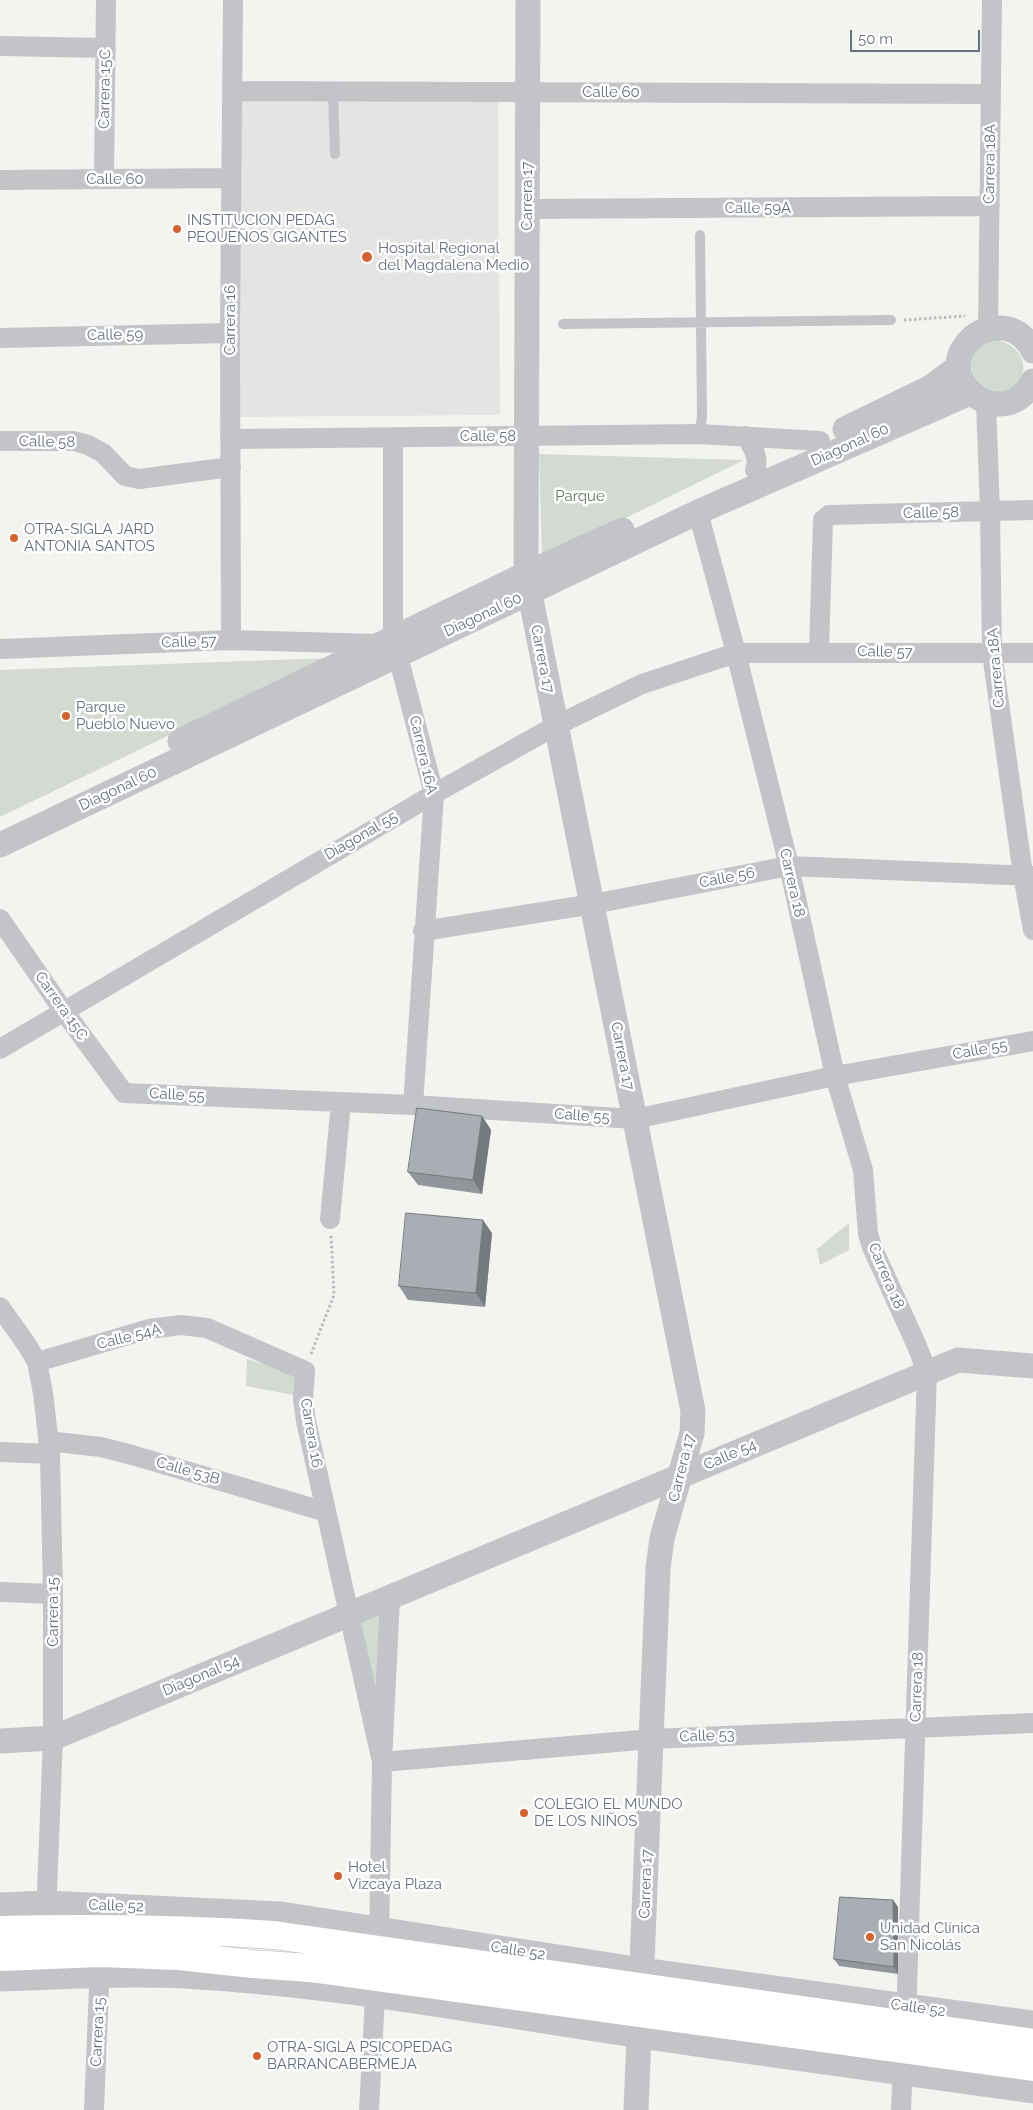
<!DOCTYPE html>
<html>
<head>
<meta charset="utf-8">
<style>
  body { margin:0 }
  #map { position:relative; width:1033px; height:2110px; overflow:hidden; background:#f3f4f0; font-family:Raleway,sans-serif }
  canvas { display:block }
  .scale { position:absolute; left:850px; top:30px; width:130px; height:22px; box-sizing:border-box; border:2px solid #65717f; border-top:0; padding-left:6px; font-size:15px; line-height:18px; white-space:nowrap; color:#65717f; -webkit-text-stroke:4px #fff; paint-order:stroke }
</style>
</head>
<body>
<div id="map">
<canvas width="1033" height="2110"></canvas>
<div class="scale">50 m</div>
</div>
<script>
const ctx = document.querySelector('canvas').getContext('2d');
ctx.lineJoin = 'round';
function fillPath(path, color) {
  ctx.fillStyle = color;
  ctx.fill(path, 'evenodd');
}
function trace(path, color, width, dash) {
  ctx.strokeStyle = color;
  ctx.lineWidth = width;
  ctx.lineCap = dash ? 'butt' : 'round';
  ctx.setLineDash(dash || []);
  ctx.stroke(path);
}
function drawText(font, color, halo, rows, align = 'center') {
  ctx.font = font + ' Raleway,sans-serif';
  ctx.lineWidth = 5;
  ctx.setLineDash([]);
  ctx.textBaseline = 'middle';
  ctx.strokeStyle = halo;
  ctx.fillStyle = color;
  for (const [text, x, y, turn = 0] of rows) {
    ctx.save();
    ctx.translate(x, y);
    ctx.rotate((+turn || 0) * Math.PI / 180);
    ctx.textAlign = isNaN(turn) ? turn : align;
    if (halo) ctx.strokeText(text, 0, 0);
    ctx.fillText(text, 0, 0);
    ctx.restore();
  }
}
fillPath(new Path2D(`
  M 498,97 L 500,415 L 236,417 L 234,100 Z`), '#e4e5e3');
fillPath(new Path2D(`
  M 992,340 C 1017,340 1033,365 1017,385 C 1012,390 1005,392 999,394 L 975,383 C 969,362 968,349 992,340 Z
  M 539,454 L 744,460 L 542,559 Z
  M 329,658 L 0,817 L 0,670 Z
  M 849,1223 L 849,1250 L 820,1265 L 817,1249 Z
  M 247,1359 L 301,1375 L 298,1396 L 246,1386 Z
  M 383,1614 L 379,1711 L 360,1623 Z`), '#d4dad1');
const primary = new Path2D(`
  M 0,1930 C 91,1928 183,1929 274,1935 L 1033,2043
  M 0,1957 L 100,1953 L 179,1956 L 253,1964 L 310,1968 L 1033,2067`);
trace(primary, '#b3b6b9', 29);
trace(new Path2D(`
  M 904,320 L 965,316
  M 311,1354 L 334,1295 L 331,1235`), '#b9bbbd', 3, [2.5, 2.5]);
trace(new Path2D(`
  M 333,92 L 335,154
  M 700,235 L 702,416 L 700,434
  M 563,324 L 891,320`), '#c2c4c8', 10);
trace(new Path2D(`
  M 0,46 L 106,48
  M 232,91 L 991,94
  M 104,179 L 106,0
  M 0,180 L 231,178
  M 527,209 L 990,206
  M 988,328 L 992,0
  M 0,338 L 230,333
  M 986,403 L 990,511 L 992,653 L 1023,875 L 1033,930
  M 746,436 C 752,447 760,457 755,470
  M 393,437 L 393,637 L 434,794 L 413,1105
  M 230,439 L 700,434 L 820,441
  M 0,441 L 74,441 L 88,445 L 103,453 L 125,476 L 139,479 L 231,467
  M 698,512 L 736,653 L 789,866 L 835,1076 L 863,1170 L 868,1234 L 872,1247 L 917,1346 L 927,1372 L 906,2019
  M 231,640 L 230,333 L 233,0
  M 0,649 L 231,640 L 378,644
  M 819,651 L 823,520 L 829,515 L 1033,510
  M 0,919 L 63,1010 L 124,1093 L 413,1105 L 635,1119 L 835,1076 L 1033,1041
  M 423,931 L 593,904 L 789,866 L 1033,876
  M 0,1049 L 434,794 L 555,726 L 642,684 L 736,653 L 1033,653
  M 330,1219 L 341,1103
  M 0,1307 L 27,1345 L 37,1362 L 43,1393 L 50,1454 L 53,1594 L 53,1738 L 46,1917
  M 37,1362 L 149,1329 L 181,1325 L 207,1328 L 305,1371 L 303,1399 L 306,1421 L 382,1762 L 379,1943
  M 48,1441 L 101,1447 L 132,1455 L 326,1512
  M 0,1452 L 50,1454
  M 0,1592 L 53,1594
  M 390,1598 L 382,1762 L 652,1739 L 1033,1723
  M 94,2110 L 100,1962
  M 369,2110 L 375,1996
  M 901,2110 L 903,2060`), '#c2c4c8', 20);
trace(new Path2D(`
  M 528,0 L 526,574 L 693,1411 L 692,1433 L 662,1538 L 658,1568 L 636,2110
  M 1033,351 C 1027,338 1015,328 1000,328 C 986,328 976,332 967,343 C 933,384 1006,434 1033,381
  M 845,429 L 931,387 L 959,366
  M 180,741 L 526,574 L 622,530
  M 0,845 L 698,512 L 970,393
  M 0,1741 L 53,1738 L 958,1360 L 1033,1366
  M 0,1905 L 46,1903 L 281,1914 L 642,1970 L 1033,2023
  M 0,1979 C 61,1977 122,1973 183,1976 C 334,1984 485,2013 634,2035 C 767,2055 900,2072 1033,2091`), '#c2c4c8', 25);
trace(primary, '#fff', 28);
fillPath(new Path2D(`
  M 482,1116 L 491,1130 L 482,1194 L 418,1185 L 408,1172 Z
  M 492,1233 L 485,1307 L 408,1300 L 399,1286 Z
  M 893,1900 L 898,1907 L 898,1974 L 839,1966 L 834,1959 Z`), '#90969b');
fillPath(new Path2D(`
  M 482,1116 L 491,1130 L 482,1194 L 473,1180 Z
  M 483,1220 L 492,1233 L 485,1307 L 476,1293 Z
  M 893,1900 L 898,1907 L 898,1974 L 894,1967 Z`), '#767a7e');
const building = new Path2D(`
  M 417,1108 L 482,1116 L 473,1180 L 408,1172 Z
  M 406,1213 L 483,1220 L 476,1293 L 399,1286 Z
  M 840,1897 L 893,1900 L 894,1967 L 834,1959 Z`);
fillPath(building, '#a8aeb4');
trace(building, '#767a7e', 1);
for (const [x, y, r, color] of [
  [177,229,5,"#d5622f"],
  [367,257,6,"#d5622f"],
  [14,538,5,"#d5622f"],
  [66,716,5,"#d5622f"],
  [524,1813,5,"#d5622f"],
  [338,1876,5,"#d5622f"],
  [870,1937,5,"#d5622f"],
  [257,2056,5,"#d5622f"]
]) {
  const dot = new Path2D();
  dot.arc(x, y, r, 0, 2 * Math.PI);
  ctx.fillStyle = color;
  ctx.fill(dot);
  trace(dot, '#fff', 2);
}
drawText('15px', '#65717f', '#fff', [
  ["Carrera 15C",105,89,-89],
  ["Calle 60",611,92],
  ["Carrera 18A",990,164,-89],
  ["Calle 60",115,179],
  ["Carrera 17",527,196,-90],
  ["Calle 59A",758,208],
  ["Carrera 16",230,320,-90],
  ["Calle 59",115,335,-1],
  ["Calle 58",488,436],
  ["Calle 58",47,442,1],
  ["Diagonal 60",850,445,-24],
  ["Calle 58",931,513,-1],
  ["Diagonal 60",483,615,-25],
  ["Calle 57",189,642,-2],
  ["Calle 57",885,652,1],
  ["Carrera 17",542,659,79],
  ["Carrera 18A",996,668,-95],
  ["Carrera 16A",423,755,77],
  ["Diagonal 60",118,789,-25],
  ["Diagonal 55",361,836,-30],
  ["Calle 56",727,878,-11],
  ["Carrera 18",792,883,77],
  ["Carrera 15C",61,1006,55],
  ["Calle 55",980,1050,-10],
  ["Carrera 17",622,1056,79],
  ["Calle 55",177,1095,3],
  ["Calle 55",582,1116,4],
  ["Carrera 18",886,1276,67],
  ["Calle 54A",129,1337,-14],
  ["Carrera 16",311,1433,80],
  ["Calle 54",730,1455,-23],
  ["Carrera 17",682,1468,-76],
  ["Calle 53B",188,1471,16],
  ["Carrera 15",53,1612,-90],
  ["Diagonal 54",201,1676,-23],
  ["Carrera 18",917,1687,-88],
  ["Calle 53",707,1736,-2],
  ["Carrera 17",646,1884,-88],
  ["Calle 52",116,1906,2],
  ["Calle 52",518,1951,9],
  ["Calle 52",918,2008,8],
  ["Carrera 15",98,2032,-87]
]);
drawText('15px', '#65717f', '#fff', [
  ["INSTITUCION PEDAG",187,220],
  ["PEQUEÑOS GIGANTES",187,237],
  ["Hospital Regional",378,248],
  ["del Magdalena Medio",378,265],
  ["OTRA-SIGLA JARD",24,529],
  ["ANTONIA SANTOS",24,546],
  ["Parque",76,707],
  ["Pueblo Nuevo",76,724],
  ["COLEGIO EL MUNDO",534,1804],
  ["DE LOS NIÑOS",534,1821],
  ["Hotel",348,1867],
  ["Vizcaya Plaza",348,1884],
  ["Unidad Clínica",880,1928],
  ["San Nicolás",880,1945],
  ["OTRA-SIGLA PSICOPEDAG",267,2047],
  ["BARRANCABERMEJA",267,2064]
], 'left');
drawText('15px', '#657663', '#fff', [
  ["Parque",580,496]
]);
</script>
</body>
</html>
